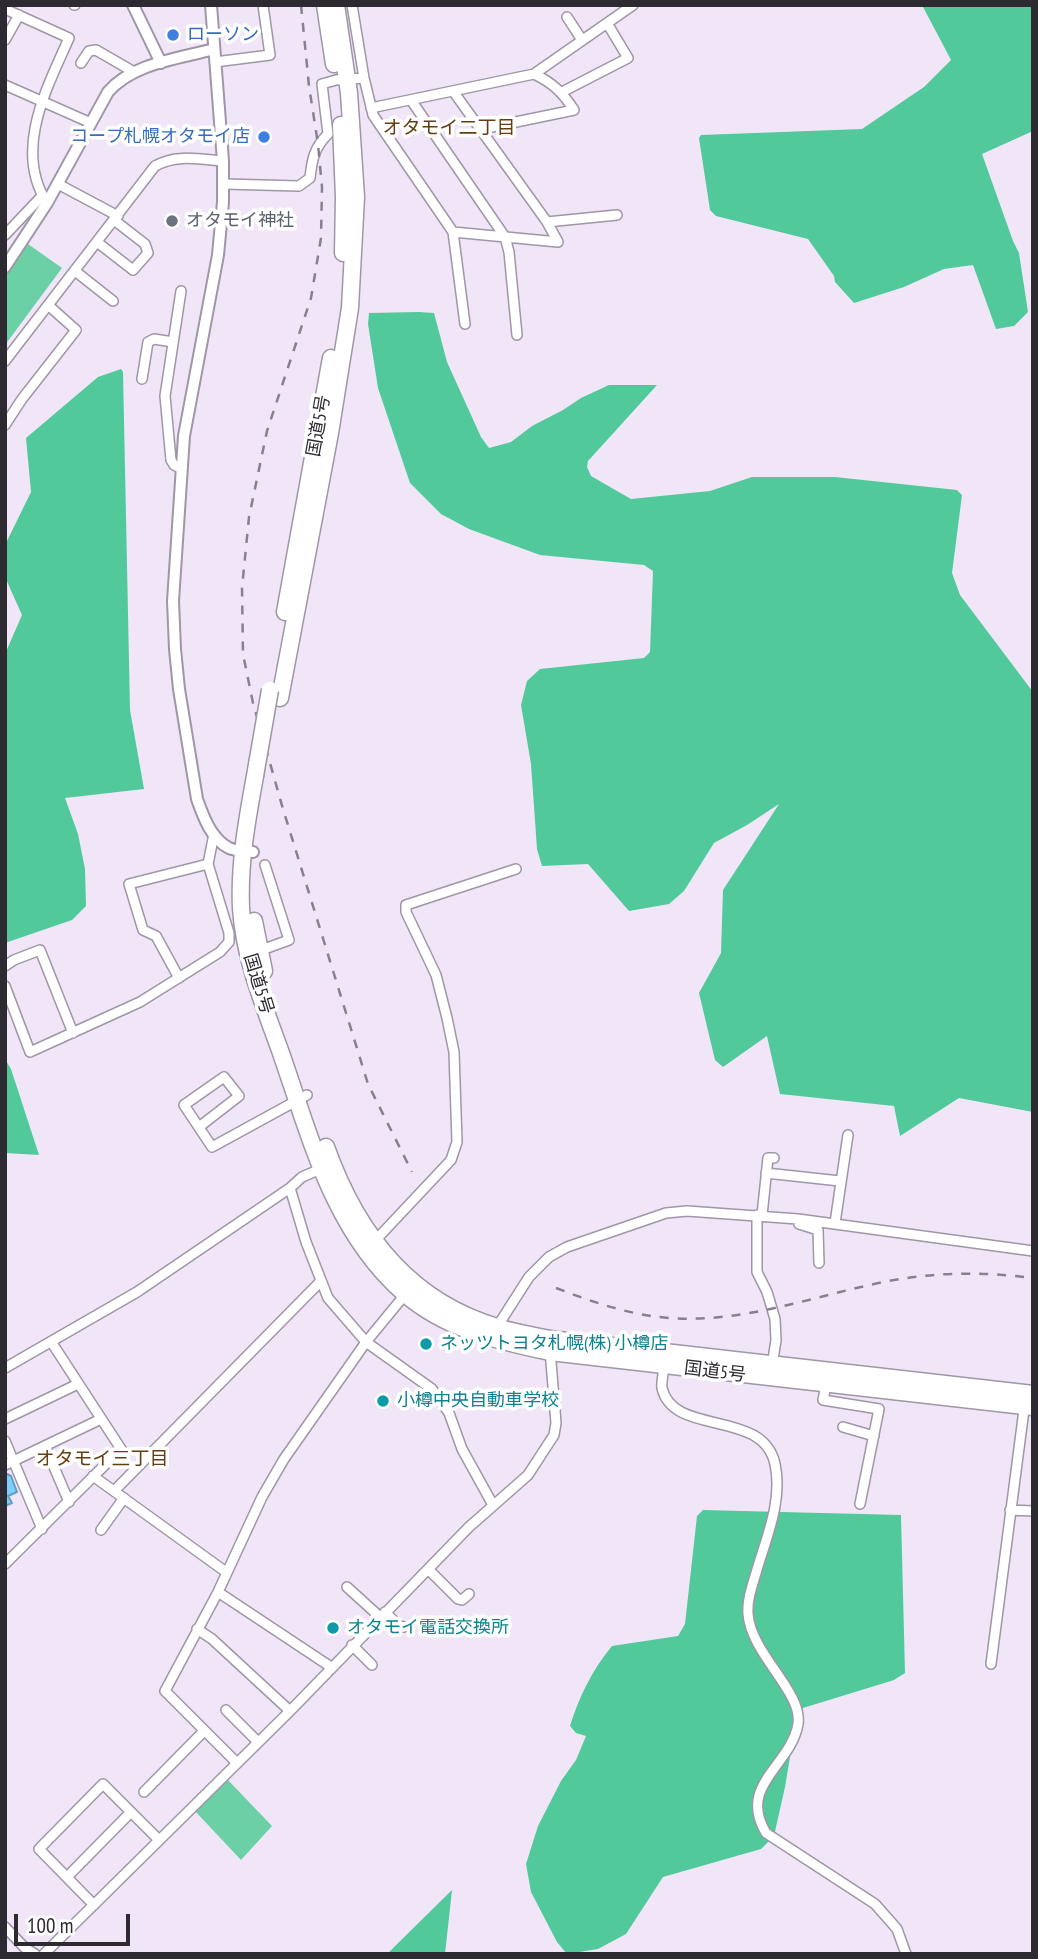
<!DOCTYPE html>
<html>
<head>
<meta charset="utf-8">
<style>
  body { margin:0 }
  #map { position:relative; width:1038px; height:1959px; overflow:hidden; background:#f0e6f8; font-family:"PT Sans Narrow",sans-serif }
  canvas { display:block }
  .frame { position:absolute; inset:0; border:7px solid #2e2a31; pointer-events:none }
  .scale { position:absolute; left:14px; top:1914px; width:116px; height:32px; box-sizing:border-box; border:4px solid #2e2a31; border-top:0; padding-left:9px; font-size:21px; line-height:24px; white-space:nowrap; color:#2e2a31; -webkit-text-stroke:5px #fff; paint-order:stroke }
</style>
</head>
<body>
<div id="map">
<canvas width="1038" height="1959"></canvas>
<div class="frame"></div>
<div class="scale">100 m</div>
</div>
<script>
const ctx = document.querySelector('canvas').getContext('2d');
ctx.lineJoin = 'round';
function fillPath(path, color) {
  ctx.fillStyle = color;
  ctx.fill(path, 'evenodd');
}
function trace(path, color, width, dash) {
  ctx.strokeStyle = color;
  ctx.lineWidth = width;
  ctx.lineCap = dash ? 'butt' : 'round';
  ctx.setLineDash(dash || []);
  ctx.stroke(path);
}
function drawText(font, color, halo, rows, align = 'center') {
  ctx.font = font + ' "PT Sans Narrow","Noto Sans JP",sans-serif';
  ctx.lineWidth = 7;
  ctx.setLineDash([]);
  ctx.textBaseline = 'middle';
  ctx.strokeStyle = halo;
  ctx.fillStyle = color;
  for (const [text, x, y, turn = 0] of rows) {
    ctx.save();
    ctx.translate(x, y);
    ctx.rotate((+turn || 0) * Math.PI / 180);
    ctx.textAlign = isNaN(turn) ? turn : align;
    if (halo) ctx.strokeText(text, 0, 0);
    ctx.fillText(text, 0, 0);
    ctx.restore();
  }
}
fillPath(new Path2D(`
  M 28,244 L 62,268 L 5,345 L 5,276 Z
  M 226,1778 L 272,1826 L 241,1860 L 194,1810 Z`), '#6cd0a6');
fillPath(new Path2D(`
  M 922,5 L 1033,5 L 1033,131 L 982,154 L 1013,241 L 1019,253 L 1028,312 L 1014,326 L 996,329 L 973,265 L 944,269 L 904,287 L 854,303 L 835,282 L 834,276 L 808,239 L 716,216 L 710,210 L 699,138 L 701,135 L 862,129 L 924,87 L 951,60 Z
  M 419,312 L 434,313 L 447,362 L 481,437 L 489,448 L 511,442 L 532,426 L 563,410 L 581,398 L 609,385 L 657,385 L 588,461 L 587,467 L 591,476 L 631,499 L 710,491 L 752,477 L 835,477 L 957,490 L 962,495 L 952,573 L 960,595 L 1033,692 L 1033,1112 L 959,1098 L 900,1136 L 894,1106 L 780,1094 L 767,1036 L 723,1067 L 715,1060 L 699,993 L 721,953 L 723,890 L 779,804 L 747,825 L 714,843 L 684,891 L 669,904 L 629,911 L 588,864 L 542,866 L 537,849 L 531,764 L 521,705 L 527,681 L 540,669 L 644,658 L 650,652 L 653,571 L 644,565 L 540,555 L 469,529 L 441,514 L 410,483 L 378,388 L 368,324 L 369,313 Z
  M 121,369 L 123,372 L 130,710 L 144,789 L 65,798 L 78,834 L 85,869 L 86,906 L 72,920 L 5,943 L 5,654 L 22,615 L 5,577 L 5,545 L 31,492 L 26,438 L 98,377 Z
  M 5,1059 L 11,1069 L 39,1155 L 5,1153 Z
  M 703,1510 L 901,1515 L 905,1673 L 894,1680 L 803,1708 L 797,1715 L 785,1787 L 774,1836 L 761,1849 L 663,1877 L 626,1934 L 598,1949 L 567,1954 L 557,1942 L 531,1892 L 526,1864 L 538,1826 L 561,1781 L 576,1760 L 586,1736 L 576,1733 L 570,1726 C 579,1697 592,1670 612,1646 L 678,1636 L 685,1624 L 697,1516 Z
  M 452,1890 L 445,1954 L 387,1954 Z`), '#52c99b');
const water = new Path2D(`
  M 5,1473 L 11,1476 L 17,1492 L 8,1496 L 12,1503 L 5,1506 Z`);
fillPath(water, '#7dd0fc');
trace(water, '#659ebf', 2);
const minor = new Path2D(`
  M 74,5 L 75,5
  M 352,5 L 364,78 L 373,115 L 453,232 L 558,242 L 547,222 L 453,91
  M 5,9 L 69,38 C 47,88 13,150 47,203
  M 567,17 L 582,40
  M 5,40 L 19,15
  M 215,62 L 270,55 L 263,5
  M 81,63 L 89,51 L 96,50 L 134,72
  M 5,85 L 91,123
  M 562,92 L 628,58 L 607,23
  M 411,100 L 505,237 L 509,252 L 517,335
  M 371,108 L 534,74 L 633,5
  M 482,129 L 574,110 C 563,93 553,83 534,74
  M 58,184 L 118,216
  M 224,184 L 299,186 L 310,178 C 312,159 314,148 328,134 L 322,84 L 336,80 L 364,78
  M 547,222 L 617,215
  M 453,232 L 465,324
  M 5,235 L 42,196
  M 97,242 L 133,270 L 148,253 L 145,244 L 114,220
  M 75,271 L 113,301
  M 5,361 L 155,166 C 176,154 199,159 223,161
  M 142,379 L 148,342 L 154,339 L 173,342
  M 5,425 L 22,399 L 76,330 L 48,305
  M 180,468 L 174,465 L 171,460 L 165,396 L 181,291
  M 256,952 L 289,940 L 265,865
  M 5,966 L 14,960 L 40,950 L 73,1033
  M 179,978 L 156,936 L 143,930 L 129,884 L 208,864
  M 5,986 L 30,1052 L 140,1002 L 220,952 L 229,942 L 229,933 L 208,864 L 214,834
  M 199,1127 L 239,1096 L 224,1077 L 184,1105 L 212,1147 L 307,1095
  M 766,1173 L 840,1181
  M 290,1188 L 306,1242 L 328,1298 L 366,1342 L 432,1389 L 449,1413 L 462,1449 L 493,1505
  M 757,1215 L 757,1272 L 767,1292 L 775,1319 L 776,1340 L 772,1366
  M 762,1215 L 768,1158 L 774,1158
  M 798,1219 L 799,1224 L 818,1230 L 819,1263
  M 835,1223 L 848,1135
  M 372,1244 L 451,1160 L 457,1142 L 454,1052 L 447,1018 L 436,975 L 406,912 L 406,905 L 516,869
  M 497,1327 L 529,1277 L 549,1257 L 567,1247 L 666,1213 L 687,1211 L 798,1219 L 1033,1251
  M 665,1362 C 664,1370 661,1381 662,1388 C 673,1437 763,1408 775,1464 C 783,1501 766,1538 756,1573 C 752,1586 747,1600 748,1614 C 751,1654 803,1692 798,1724 C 791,1766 737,1785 766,1833 L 875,1904 L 897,1929 L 906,1954
  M 5,1368 L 137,1292 L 290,1188 L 302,1177 L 323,1168
  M 827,1380 L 823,1400 L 879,1409 L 860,1504
  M 5,1419 L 78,1384
  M 843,1427 L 874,1436
  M 5,1441 L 42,1529
  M 45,1446 L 69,1502
  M 5,1465 L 101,1419
  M 93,1476 L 226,1572
  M 114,1491 L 321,1281
  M 1010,1510 L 1033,1511
  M 101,1530 L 124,1498
  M 5,1564 L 121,1449 L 52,1343
  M 428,1569 L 458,1599 L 462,1600 L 469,1594
  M 347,1587 L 380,1617
  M 218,1592 L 331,1667
  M 385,1612 L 399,1626 L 404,1627
  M 197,1629 L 212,1639 L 290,1711
  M 352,1645 L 372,1665
  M 991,1664 L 1025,1402
  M 226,1710 L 258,1742
  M 237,1763 L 165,1691 L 218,1592 L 262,1497 L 284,1459 L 366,1342 L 408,1291
  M 144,1792 L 204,1731
  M 67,1877 L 131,1812
  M 94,1905 L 39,1849 L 103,1784 L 159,1840
  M 5,1927 L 25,1948 L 35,1954
  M 44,1954 L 290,1711 L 469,1527 L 528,1475 L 554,1435 L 556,1423 L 550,1350`);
const tertiary = new Path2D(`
  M 133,5 L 161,63
  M 211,5 L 223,161 L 223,202 L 218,255 L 184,436 L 173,601 L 175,649 L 179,689 L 197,799 C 203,816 211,839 229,848 C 236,851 246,851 253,852
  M 5,267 L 47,203 L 108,92 C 133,63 178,59 214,49`);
const trunk = new Path2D(`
  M 325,5 L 334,64
  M 341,125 L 344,197 L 343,253
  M 285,612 L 331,358
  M 280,698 L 330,433 L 350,308 L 356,197 L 349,93 L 336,5
  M 255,776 C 247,820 239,863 241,908 C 244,959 265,1008 282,1056 C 311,1140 335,1233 404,1293 C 445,1329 498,1341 550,1352 L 1033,1407
  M 254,921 L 264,971
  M 326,1147 C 356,1232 408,1301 497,1327 C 515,1333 533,1335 550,1339 L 1033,1394`);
trace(minor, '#9f96a6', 12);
trace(tertiary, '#9f96a6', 14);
trace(trunk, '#9f96a6', 19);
trace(minor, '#fff', 9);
trace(tertiary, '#fff', 10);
trace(trunk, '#fff', 16);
trace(new Path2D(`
  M 301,5 L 309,86 L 318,144 L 322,187 L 321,238 L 311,298 L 267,431 L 249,517 L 242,588 L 243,654 L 253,703 L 283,809 L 368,1084 L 412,1172
  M 556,1288 C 593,1302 629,1315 669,1318 C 741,1323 805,1299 874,1284 C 929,1272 977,1271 1033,1278`), '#87808d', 2.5, [9, 9]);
const trunkBridge = new Path2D(`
  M 255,776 L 270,690`);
trace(trunkBridge, '#9f96a6', 19, []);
trace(trunkBridge, '#fff', 16);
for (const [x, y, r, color] of [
  [173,35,7,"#3f7fe0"],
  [264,137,7,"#3f7fe0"],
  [172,221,7,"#6b7280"],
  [426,1344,7,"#0f9aa8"],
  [383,1401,7,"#0f9aa8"],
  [333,1628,7,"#0f9aa8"]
]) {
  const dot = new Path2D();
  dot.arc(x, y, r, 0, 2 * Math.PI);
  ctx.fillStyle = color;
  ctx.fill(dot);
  trace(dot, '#fff', 2.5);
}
drawText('18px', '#366cbe', '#fff', [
  ["ローソン",187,35],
  ["コープ札幌オタモイ店",250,137,"right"]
], 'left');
drawText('18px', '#5b616d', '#fff', [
  ["オタモイ神社",186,221]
], 'left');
drawText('18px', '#2e2a31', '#fff', [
  ["国道5号",319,426,-80],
  ["国道5号",258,984,73],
  ["国道5号",715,1372,7]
]);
drawText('18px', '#0d838f', '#fff', [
  ["ネッツトヨタ札幌(株) 小樽店",440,1344],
  ["小樽中央自動車学校",397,1401],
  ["オタモイ電話交換所",347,1628]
], 'left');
drawText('19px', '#663d13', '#fff', [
  ["オタモイ二丁目",449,129],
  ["オタモイ三丁目",102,1460]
]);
</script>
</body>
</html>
